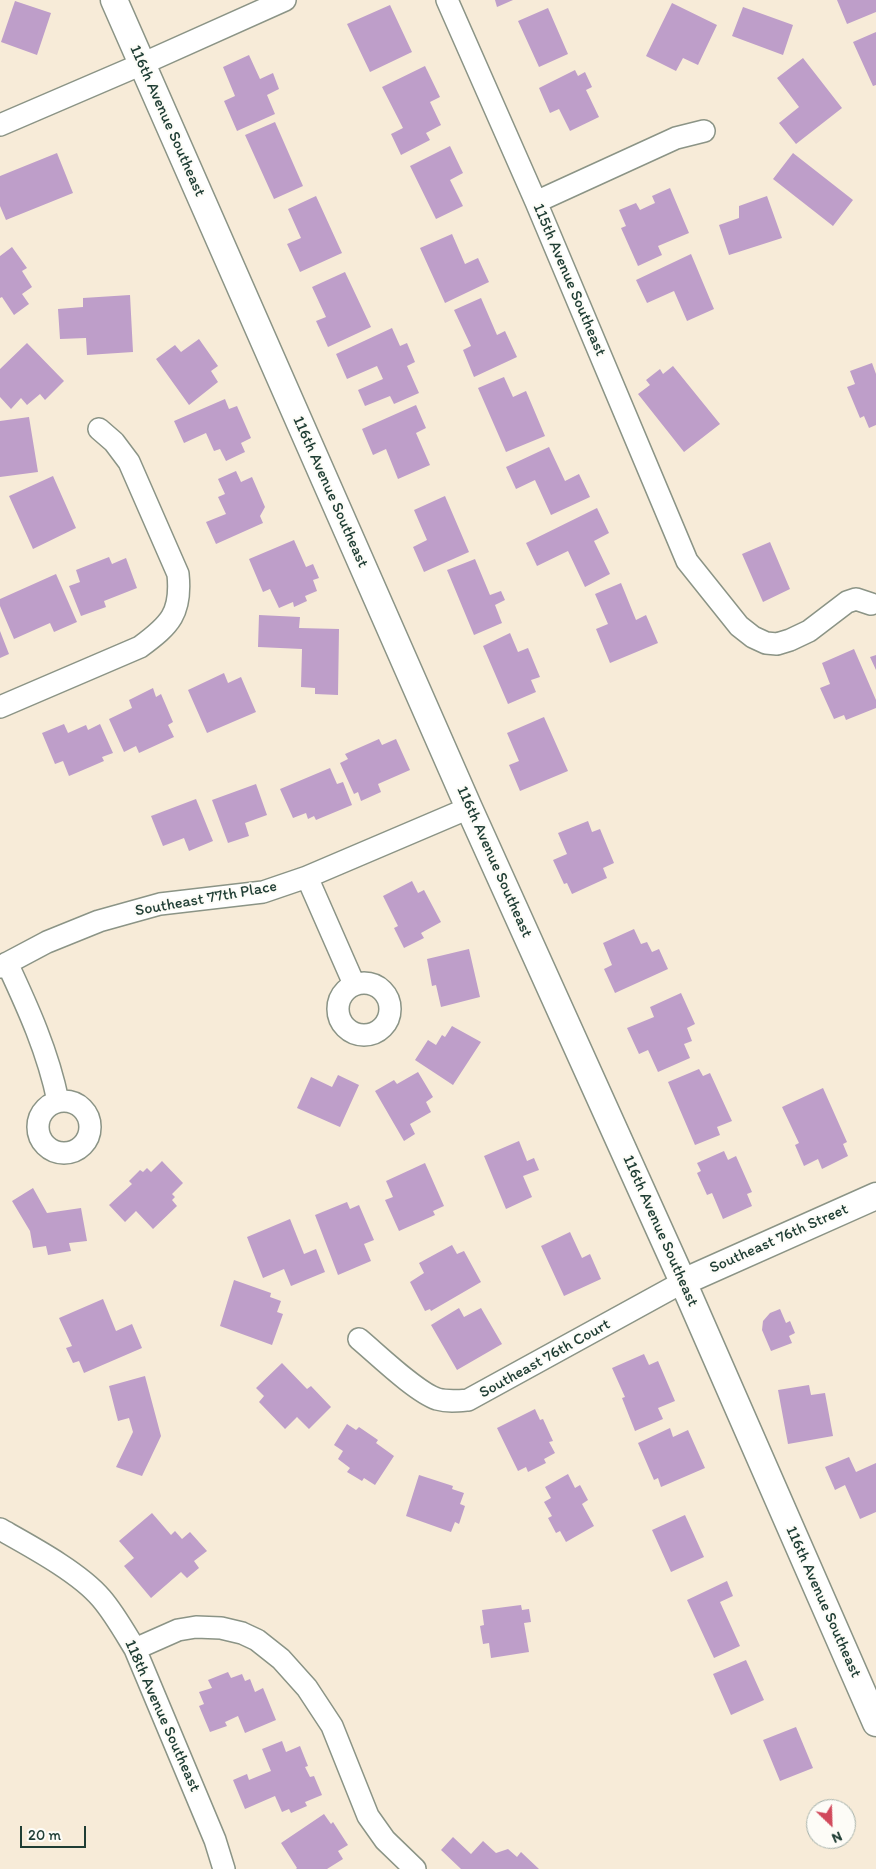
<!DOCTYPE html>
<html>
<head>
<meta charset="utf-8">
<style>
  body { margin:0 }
  #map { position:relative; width:876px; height:1869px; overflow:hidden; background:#f7ebd8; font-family:Itim,sans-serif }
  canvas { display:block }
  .north { position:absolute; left:806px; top:1799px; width:50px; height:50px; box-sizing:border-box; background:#fdfcf7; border:1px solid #a4b0a9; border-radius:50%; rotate:156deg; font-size:14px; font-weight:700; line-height:20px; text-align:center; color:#1f3d34 }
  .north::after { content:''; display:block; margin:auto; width:18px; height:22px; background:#d1495b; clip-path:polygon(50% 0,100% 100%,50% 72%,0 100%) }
  .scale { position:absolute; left:20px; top:1826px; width:66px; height:22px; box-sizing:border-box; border:2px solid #1f3d34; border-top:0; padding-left:6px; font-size:15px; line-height:18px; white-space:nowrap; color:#1f3d34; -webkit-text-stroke:4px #fdfcf7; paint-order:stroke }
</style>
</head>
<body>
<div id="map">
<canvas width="876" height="1869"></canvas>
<div class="north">N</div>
<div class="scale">20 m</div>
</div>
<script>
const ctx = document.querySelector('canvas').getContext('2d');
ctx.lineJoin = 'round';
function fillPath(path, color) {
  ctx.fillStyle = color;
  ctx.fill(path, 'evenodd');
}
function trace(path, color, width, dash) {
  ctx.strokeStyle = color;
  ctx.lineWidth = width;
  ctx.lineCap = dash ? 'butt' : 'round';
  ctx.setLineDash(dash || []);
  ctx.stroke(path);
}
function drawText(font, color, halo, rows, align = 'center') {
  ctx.font = font + ' Itim,sans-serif';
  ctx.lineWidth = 4;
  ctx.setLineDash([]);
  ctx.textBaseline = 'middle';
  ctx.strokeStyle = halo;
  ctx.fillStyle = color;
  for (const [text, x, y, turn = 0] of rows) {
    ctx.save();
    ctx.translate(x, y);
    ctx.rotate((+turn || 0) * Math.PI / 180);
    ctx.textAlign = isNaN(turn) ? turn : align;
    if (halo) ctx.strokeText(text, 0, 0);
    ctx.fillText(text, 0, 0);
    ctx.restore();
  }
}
fillPath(new Path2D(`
  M 495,0 L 513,0 L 497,7 Z
  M 837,0 L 876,0 L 876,12 L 847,24 Z
  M 15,1 L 51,13 L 37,55 L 1,42 Z
  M 672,3 L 717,25 L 698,65 L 683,58 L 676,71 L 646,56 Z
  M 390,5 L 412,52 L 370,72 L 347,24 Z
  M 743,7 L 793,25 L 783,55 L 732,36 Z
  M 548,8 L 568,54 L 539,67 L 518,21 Z
  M 876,32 L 876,85 L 873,86 L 853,42 Z
  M 249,55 L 260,79 L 273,73 L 279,89 L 267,95 L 275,114 L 237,131 L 224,101 L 235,96 L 223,67 Z
  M 803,58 L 842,108 L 796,144 L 779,123 L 799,107 L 777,78 Z
  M 425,66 L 440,97 L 430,102 L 441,125 L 426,133 L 430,140 L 401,155 L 391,134 L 403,128 L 382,87 Z
  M 575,70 L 578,76 L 585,72 L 592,87 L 586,90 L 599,117 L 570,131 L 559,109 L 550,113 L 539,88 Z
  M 275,122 L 303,186 L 274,199 L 245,135 Z
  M 450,146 L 463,173 L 450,180 L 463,206 L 436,219 L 410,166 Z
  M 57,153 L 73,193 L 6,220 L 0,206 L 0,176 Z
  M 793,153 L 853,200 L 833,226 L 773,179 Z
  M 670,188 L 689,233 L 658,246 L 662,255 L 638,266 L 621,228 L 626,226 L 619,210 L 636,203 L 640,210 L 655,203 L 652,196 Z
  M 316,196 L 342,253 L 300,272 L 287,244 L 301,238 L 288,209 Z
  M 767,196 L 782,238 L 729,255 L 719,225 L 739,218 L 739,206 Z
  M 452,234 L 465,264 L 478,258 L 489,282 L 445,303 L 420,248 Z
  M 12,247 L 27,268 L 22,271 L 32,287 L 22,294 L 29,304 L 14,315 L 2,297 L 0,298 L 0,256 Z
  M 691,254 L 714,309 L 687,321 L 674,291 L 647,303 L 636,280 Z
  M 345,272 L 371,327 L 328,347 L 316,321 L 326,317 L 312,287 Z
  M 130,295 L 133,352 L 87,355 L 86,338 L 60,339 L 58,309 L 83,307 L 83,298 Z
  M 481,298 L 497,335 L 505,331 L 517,357 L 474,377 L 463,350 L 471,346 L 454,310 Z
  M 392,328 L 400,346 L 407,343 L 415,362 L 407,366 L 419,393 L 394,404 L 390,396 L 365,406 L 358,390 L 383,379 L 377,366 L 347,379 L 336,354 Z
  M 199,339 L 218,366 L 211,371 L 218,382 L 189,405 L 156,359 L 175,345 L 181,352 Z
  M 27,343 L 64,381 L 45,400 L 40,394 L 27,405 L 21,398 L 11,409 L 0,397 L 0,369 Z
  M 872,363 L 876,374 L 876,425 L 869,428 L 864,416 L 860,418 L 847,387 L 855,384 L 850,371 Z
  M 673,366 L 720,424 L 684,452 L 638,394 L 650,385 L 646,380 L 660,369 L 663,374 Z
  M 504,377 L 513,397 L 526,391 L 545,436 L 506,452 L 478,388 Z
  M 225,399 L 229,409 L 237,406 L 251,438 L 241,443 L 245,452 L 226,461 L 220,449 L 214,451 L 206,433 L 184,443 L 174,421 Z
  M 416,405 L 426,428 L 416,433 L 430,465 L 398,479 L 386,449 L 373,455 L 362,429 Z
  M 29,417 L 38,472 L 0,477 L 0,421 Z
  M 549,447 L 565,481 L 579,474 L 590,497 L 551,515 L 535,480 L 516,489 L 506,467 Z
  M 236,471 L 241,482 L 252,477 L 265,507 L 260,516 L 263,523 L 216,544 L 206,522 L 226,514 L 218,497 L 225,494 L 218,479 Z
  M 53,476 L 76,528 L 33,549 L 9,496 Z
  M 445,496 L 469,552 L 424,572 L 413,547 L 427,540 L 414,510 Z
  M 597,508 L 609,533 L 594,541 L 610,574 L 585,587 L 568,551 L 537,566 L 526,543 Z
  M 294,540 L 306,567 L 313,564 L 319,578 L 313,580 L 317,591 L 305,596 L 307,601 L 294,607 L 293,602 L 279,608 L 270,589 L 263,592 L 249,559 Z
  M 770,542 L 790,589 L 763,602 L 742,554 Z
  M 109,557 L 112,564 L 126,558 L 137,588 L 104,601 L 106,607 L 81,616 L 69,586 L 80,582 L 76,570 Z
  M 475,559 L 490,595 L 501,591 L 505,600 L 495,605 L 502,623 L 474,635 L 447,570 Z
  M 56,574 L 77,622 L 54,632 L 50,623 L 14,639 L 0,606 L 0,599 Z
  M 621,583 L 636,620 L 646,615 L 658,643 L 610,663 L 596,629 L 608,624 L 595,594 Z
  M 259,615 L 300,617 L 299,628 L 339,629 L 338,695 L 315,694 L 315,688 L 301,687 L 302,649 L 258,647 Z
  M 0,631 L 9,654 L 0,658 Z
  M 510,633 L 518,652 L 528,648 L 540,677 L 531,680 L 536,692 L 508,704 L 483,646 Z
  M 854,649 L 876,700 L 876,708 L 846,720 L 844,715 L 834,719 L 820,688 L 830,684 L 822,663 Z
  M 876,655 L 876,670 L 870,657 Z
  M 224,673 L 228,683 L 241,677 L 256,712 L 207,733 L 188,690 Z
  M 153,688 L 156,697 L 161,694 L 173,722 L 168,725 L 174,737 L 139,753 L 136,746 L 124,752 L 109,719 L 132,708 L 129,700 Z
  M 544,717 L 568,771 L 520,791 L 509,765 L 519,761 L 507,733 Z
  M 64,724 L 68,733 L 86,725 L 88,730 L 100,724 L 113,753 L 102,757 L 104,761 L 69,776 L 63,761 L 55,764 L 42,733 Z
  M 379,739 L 382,745 L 396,739 L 410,770 L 378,784 L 381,792 L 361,801 L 358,792 L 354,794 L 340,763 L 348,759 L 345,754 Z
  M 330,768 L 337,784 L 343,782 L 352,805 L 316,820 L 314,816 L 308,819 L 306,813 L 293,818 L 280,789 Z
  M 256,784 L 267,815 L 245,823 L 249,836 L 228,843 L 212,800 Z
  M 196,799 L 213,841 L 189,851 L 184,838 L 163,846 L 151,816 Z
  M 588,821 L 592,832 L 600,829 L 614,863 L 603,868 L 607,878 L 572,894 L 567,883 L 564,884 L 553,860 L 567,854 L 558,833 Z
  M 412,881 L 418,893 L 424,890 L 441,922 L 421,933 L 424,938 L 404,948 L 394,928 L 398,926 L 383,896 Z
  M 634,929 L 641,944 L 647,942 L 652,952 L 659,949 L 668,969 L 615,993 L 604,969 L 612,965 L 603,943 Z
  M 469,949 L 480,997 L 441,1007 L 436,985 L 432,986 L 427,959 Z
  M 681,993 L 695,1024 L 687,1028 L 692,1041 L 684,1044 L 690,1058 L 658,1072 L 648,1050 L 639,1054 L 627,1028 L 654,1017 L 650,1007 Z
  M 452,1026 L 481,1042 L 453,1085 L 415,1060 L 428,1040 L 436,1045 L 442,1035 L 445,1037 Z
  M 699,1069 L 703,1076 L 710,1073 L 732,1121 L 717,1127 L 720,1135 L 695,1145 L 668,1082 Z
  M 418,1072 L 433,1097 L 426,1102 L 431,1112 L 410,1124 L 415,1134 L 404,1141 L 375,1091 L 394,1080 L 397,1084 Z
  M 338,1075 L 359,1085 L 340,1127 L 297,1108 L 311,1077 L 332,1087 Z
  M 823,1088 L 847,1142 L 843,1144 L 848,1156 L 822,1169 L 818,1159 L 804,1166 L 795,1145 L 799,1143 L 782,1107 Z
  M 519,1141 L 527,1161 L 534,1158 L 539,1170 L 523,1176 L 532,1197 L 506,1209 L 484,1156 Z
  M 724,1151 L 728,1160 L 736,1156 L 752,1192 L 747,1194 L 752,1206 L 723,1219 L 712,1193 L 707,1195 L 697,1173 L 701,1171 L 697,1163 Z
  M 162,1161 L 183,1183 L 172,1194 L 175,1197 L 172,1200 L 177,1206 L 153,1229 L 136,1211 L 125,1222 L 109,1205 L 132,1184 L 129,1181 L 140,1170 L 143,1172 L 147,1168 L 151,1172 Z
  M 425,1163 L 444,1206 L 433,1211 L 435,1215 L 399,1231 L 385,1200 L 393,1197 L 386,1181 Z
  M 33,1188 L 47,1213 L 81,1208 L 87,1241 L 69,1243 L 71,1251 L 48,1255 L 46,1246 L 33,1248 L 30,1231 L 12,1201 Z
  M 347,1202 L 350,1209 L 359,1205 L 374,1240 L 364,1244 L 371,1261 L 338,1275 L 315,1215 Z
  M 290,1219 L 304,1254 L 316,1249 L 325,1272 L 291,1286 L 284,1269 L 263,1278 L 247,1237 Z
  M 570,1232 L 582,1258 L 590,1254 L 601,1279 L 564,1296 L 541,1246 Z
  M 452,1245 L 457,1254 L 464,1251 L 481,1282 L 431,1311 L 430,1309 L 425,1311 L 410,1282 L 424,1273 L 419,1263 Z
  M 234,1280 L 271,1293 L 270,1297 L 281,1301 L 277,1312 L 283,1314 L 272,1345 L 220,1326 Z
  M 103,1299 L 116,1331 L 132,1324 L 142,1348 L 84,1373 L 79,1361 L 73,1363 L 66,1348 L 72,1346 L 59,1318 Z
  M 459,1308 L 464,1317 L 481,1308 L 502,1344 L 457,1370 L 431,1325 Z
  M 780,1309 L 786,1323 L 790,1321 L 795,1333 L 789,1336 L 792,1343 L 771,1351 L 762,1330 L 763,1321 L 770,1313 Z
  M 644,1354 L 649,1365 L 658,1361 L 675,1401 L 658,1408 L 663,1419 L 635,1431 L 622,1398 L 625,1397 L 612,1368 Z
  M 282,1363 L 307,1389 L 311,1386 L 331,1407 L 309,1429 L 297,1417 L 285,1429 L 259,1402 L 264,1396 L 256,1388 Z
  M 145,1376 L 161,1436 L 142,1476 L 116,1467 L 133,1432 L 129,1418 L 118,1421 L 109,1386 Z
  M 809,1385 L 811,1395 L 825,1393 L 833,1436 L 788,1444 L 778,1390 Z
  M 535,1409 L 540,1420 L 543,1419 L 553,1441 L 549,1442 L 555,1453 L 544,1459 L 546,1463 L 528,1472 L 526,1467 L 518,1471 L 497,1428 Z
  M 347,1424 L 356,1430 L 359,1427 L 378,1440 L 376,1443 L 394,1456 L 375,1485 L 364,1478 L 362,1481 L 347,1472 L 350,1468 L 338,1459 L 343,1451 L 334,1445 Z
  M 670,1428 L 673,1437 L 688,1430 L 705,1468 L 661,1487 L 658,1478 L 654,1480 L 638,1443 Z
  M 849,1457 L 856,1472 L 876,1463 L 876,1512 L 860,1519 L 845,1485 L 835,1490 L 825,1467 Z
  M 568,1474 L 575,1488 L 580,1485 L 588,1500 L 582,1504 L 594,1526 L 566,1542 L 560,1531 L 556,1533 L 548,1518 L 552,1516 L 544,1502 L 551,1498 L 545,1487 Z
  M 419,1475 L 453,1486 L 452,1489 L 464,1493 L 460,1504 L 465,1506 L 459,1524 L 455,1522 L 451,1532 L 406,1516 Z
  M 152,1513 L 171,1535 L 175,1531 L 182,1539 L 190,1532 L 207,1551 L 194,1561 L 199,1568 L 187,1578 L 181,1572 L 151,1598 L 124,1566 L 134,1558 L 119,1541 Z
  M 685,1515 L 704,1557 L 671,1572 L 652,1530 Z
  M 727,1581 L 733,1596 L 720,1602 L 740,1646 L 714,1658 L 687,1600 Z
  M 521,1605 L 522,1610 L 529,1609 L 531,1622 L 524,1623 L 529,1652 L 491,1658 L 489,1643 L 483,1644 L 480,1626 L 484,1625 L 482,1610 Z
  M 746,1660 L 764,1700 L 731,1715 L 713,1674 Z
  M 228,1672 L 231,1678 L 242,1674 L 245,1681 L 250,1679 L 255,1692 L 263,1688 L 276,1720 L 245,1733 L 238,1716 L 225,1722 L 227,1726 L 210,1732 L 199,1706 L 204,1704 L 199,1692 L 212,1688 L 208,1680 Z
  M 796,1727 L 813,1768 L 780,1781 L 763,1740 Z
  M 282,1741 L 286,1752 L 300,1746 L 308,1766 L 305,1767 L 310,1777 L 314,1776 L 322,1795 L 305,1802 L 307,1806 L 291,1813 L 289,1809 L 282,1812 L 275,1796 L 245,1809 L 233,1780 L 247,1774 L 249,1780 L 271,1771 L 262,1749 Z
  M 324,1814 L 331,1824 L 333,1822 L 348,1845 L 338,1851 L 343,1859 L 327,1869 L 296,1869 L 297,1868 L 281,1843 Z
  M 453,1837 L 471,1854 L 483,1841 L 496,1853 L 508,1849 L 517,1857 L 521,1852 L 539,1869 L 461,1869 L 441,1850 Z`), '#be9ec9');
const minor = new Path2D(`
  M 447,0 L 536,202 L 687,561 L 739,626 L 753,637 L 766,643 L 777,644 L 790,640 L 809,631 L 847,602 L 856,599 L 871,604
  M 0,125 L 142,64 L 285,0
  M 536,202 L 676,138 L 704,131
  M 0,707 L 140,647 C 170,625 182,613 178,574 L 129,462 L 114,442 L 99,429
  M 307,877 L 354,984
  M 7,963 C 28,1008 48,1052 58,1101
  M 0,967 L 47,942 L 99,921 L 160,904 L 263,892 L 307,877 L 469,808
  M338 1009a26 26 0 1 1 52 0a26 26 0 1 1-52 0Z
  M38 1127a26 26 0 1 1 52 0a26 26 0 1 1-52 0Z
  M 359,1339 C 377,1354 416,1392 437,1399 C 448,1402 457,1401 468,1400 L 683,1282
  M 0,1529 C 30,1546 79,1572 101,1598 C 114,1613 124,1631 135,1649 L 215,1840 L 224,1869
  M 135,1649 L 178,1630 L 196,1627 L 221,1628 L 242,1633 L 257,1640 L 281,1659 L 307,1688 L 332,1726 L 368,1816 L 385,1840 L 415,1869`);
const tertiary = new Path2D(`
  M 114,0 L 469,808 L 683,1282 L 876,1723
  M 683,1282 L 876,1196`);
trace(minor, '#8b9486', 24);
trace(tertiary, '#8b9486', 29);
trace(minor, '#fff', 21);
trace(tertiary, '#fff', 26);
drawText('16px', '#1f3d34', '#fdfcf7', [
  ["116th Avenue Southeast",167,121,66],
  ["115th Avenue Southeast",569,280,67],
  ["116th Avenue Southeast",330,492,66],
  ["116th Avenue Southeast",494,862,66],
  ["Southeast 77th Place",206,899,-10],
  ["116th Avenue Southeast",660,1231,66],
  ["Southeast 76th Street",779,1239,-24],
  ["Southeast 76th Court",545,1359,-29],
  ["116th Avenue Southeast",823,1602,66],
  ["118th Avenue Southeast",162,1716,66]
]);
</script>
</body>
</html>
